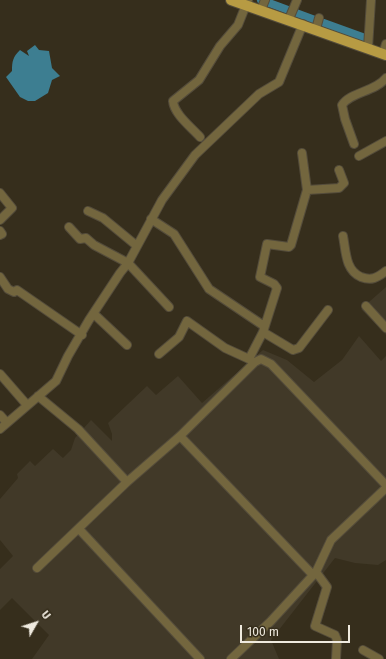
<!DOCTYPE html>
<html>
<head>
<meta charset="utf-8">
<style>
  body { margin:0 }
  #map { position:relative; width:386px; height:659px; overflow:hidden; background:#362e1c; font-family:"Fira Sans",sans-serif }
  canvas { display:block }
  .north { position:absolute; left:16px; top:603px; width:40px; height:40px; -webkit-text-stroke:3px #362e1c; paint-order:stroke; rotate:51deg; font-size:11px; font-weight:700; line-height:16px; text-align:center; color:#efeadf }
  .north::after { content:''; display:block; margin:auto; width:14px; height:18px; background:#efeadf; clip-path:polygon(50% 0,100% 100%,50% 72%,0 100%) }
  .scale { position:absolute; left:240px; top:625px; width:110px; height:18px; box-sizing:border-box; border:2px solid #efeadf; border-top:0; padding-left:5px; font-size:12px; line-height:14px; white-space:nowrap; color:#efeadf; -webkit-text-stroke:3px #362e1c; paint-order:stroke }
</style>
</head>
<body>
<div id="map">
<canvas width="386" height="659"></canvas>
<div class="north">U</div>
<div class="scale">100 m</div>
</div>
<script>
const ctx = document.querySelector('canvas').getContext('2d');
ctx.lineJoin = 'round';
function fillPath(path, color) {
  ctx.fillStyle = color;
  ctx.fill(path, 'evenodd');
}
function trace(path, color, width, dash) {
  ctx.strokeStyle = color;
  ctx.lineWidth = width;
  ctx.lineCap = dash ? 'butt' : 'round';
  ctx.setLineDash(dash || []);
  ctx.stroke(path);
}
fillPath(new Path2D(`
  M 386,287 L 386,335 L 361,309 Z
  M 359,336 L 381,361 L 386,356 L 386,560 L 378,565 L 355,563 L 335,558 L 271,640 L 279,659 L 32,659 L 49,635 L 12,598 L 0,610 L 0,569 L 13,556 L 0,540 L 0,499 L 18,478 L 17,474 L 30,461 L 35,466 L 53,449 L 63,458 L 71,450 L 75,438 L 91,420 L 112,441 L 112,434 L 108,423 L 147,386 L 156,395 L 178,376 L 202,403 L 263,350 L 287,360 L 314,382 L 342,360 Z`), '#413928');
fillPath(new Path2D(`
  M 35,45 L 39,50 L 49,51 L 52,68 L 60,76 L 52,80 L 48,93 L 35,101 L 28,101 L 20,97 L 6,77 L 12,71 C 12,61 13,57 20,50 L 29,56 L 27,51 Z`), '#3d7e91');
trace(new Path2D(`
  M 261,0 L 315,20
  M 321,22 L 368,39`), '#3d7e91', 8);
const minor = new Path2D(`
  M 261,10 L 265,0
  M 289,19 L 297,0
  M 316,29 L 319,18
  M 368,48 L 371,0
  M 383,54 L 386,44
  M 200,137 C 191,127 174,114 173,101 L 199,80 L 220,46 L 238,25 L 248,0
  M 354,144 L 345,119 L 342,105 C 350,92 375,92 386,78
  M 359,156 L 386,141
  M 307,190 L 339,188 L 344,183 L 339,170
  M 0,193 L 12,208 L 0,220
  M 88,211 L 103,218 L 137,246
  M 151,219 L 174,234 L 209,289 L 264,326
  M 69,227 L 80,239 L 86,238 L 94,245 L 128,263 L 169,307
  M 0,231 L 2,234 L 0,235
  M 343,236 C 346,251 345,270 361,277 C 371,281 377,278 386,271
  M 0,277 L 8,289 L 14,292 L 17,290 L 82,335
  M 366,306 L 386,328
  M 94,314 L 127,345
  M 263,332 L 293,350 L 299,348 L 328,310
  M 159,354 L 179,337 L 187,321 L 225,348 L 249,359 L 263,332 L 277,288 L 274,284 L 260,277 L 267,244 L 289,247 L 291,245 L 307,190 L 302,153
  M 0,374 L 27,405
  M 38,396 L 78,429 L 127,482
  M 0,415 L 7,423
  M 0,429 L 56,381 L 68,356 L 89,320 L 120,273 L 128,263 L 162,200 L 195,155 L 259,94 L 279,82 L 303,24
  M 180,436 L 313,575
  M 79,529 L 200,659
  M 37,568 L 127,482 L 180,436 L 255,362 L 261,359 L 271,364 L 386,485
  M 316,572 L 327,587 L 315,626 L 335,635 L 337,640 L 336,659
  M 363,650 L 379,659
  M 231,659 L 271,621 L 316,572 L 331,540 L 386,488`);
const major = new Path2D(`
  M 231,0 L 386,55`);
trace(minor, '#544c3b', 10);
trace(major, '#544c3b', 12);
trace(minor, '#73663e', 8);
trace(major, '#b79b43', 10);
</script>
</body>
</html>
